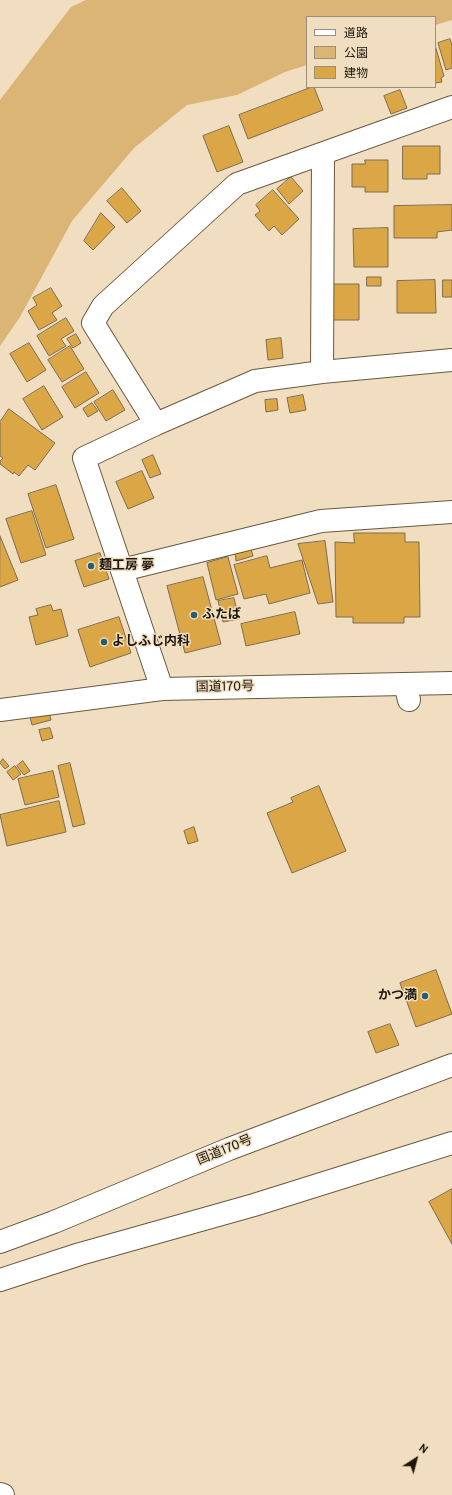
<!DOCTYPE html>
<html>
<head>
<meta charset="utf-8">
<style>
  body { margin:0 }
  #map { position:relative; width:452px; height:1495px; overflow:hidden; background:#f1dec0; font-family:Overpass,"Noto Sans JP",sans-serif }
  canvas { display:block }
  .legend { position:absolute; left:306px; top:16px; width:130px; height:72px; box-sizing:border-box; background:#f1dec0; border:1px solid #9c8e78; margin:0; padding:5px 7px; list-style:none; font-size:12px; color:#1c160b }
  .legend li { display:flex; align-items:center; gap:8px; height:20px }
  .legend b { width:20px; border:1px solid #9c8e78 }
  .north { position:absolute; left:396px; top:1439px; width:40px; height:40px; -webkit-text-stroke:3px #f1dec0; paint-order:stroke; rotate:36deg; font-size:11px; font-weight:700; line-height:16px; text-align:center; color:#1c160b }
  .north::after { content:''; display:block; margin:auto; width:14px; height:18px; background:#1c160b; clip-path:polygon(50% 0,100% 100%,50% 72%,0 100%) }
</style>
</head>
<body>
<div id="map">
<canvas width="452" height="1495"></canvas>
<ul class="legend">
<li><b style="height:5px;background:#fff"></b>道路</li>
<li><b style="height:11px;background:#dab575"></b>公園</li>
<li><b style="height:11px;background:#dba645"></b>建物</li>
</ul>
<div class="north">N</div>
</div>
<script>
const ctx = document.querySelector('canvas').getContext('2d');
ctx.lineJoin = 'round';
function fillPath(path, color) {
  ctx.fillStyle = color;
  ctx.fill(path, 'evenodd');
}
function trace(path, color, width, dash) {
  ctx.strokeStyle = color;
  ctx.lineWidth = width;
  ctx.lineCap = dash ? 'butt' : 'round';
  ctx.setLineDash(dash || []);
  ctx.stroke(path);
}
function drawText(font, color, halo, rows, align = 'center') {
  ctx.font = font + ' Overpass,"Noto Sans JP",sans-serif';
  ctx.lineWidth = 3;
  ctx.setLineDash([]);
  ctx.textBaseline = 'middle';
  ctx.strokeStyle = halo;
  ctx.fillStyle = color;
  for (const [text, x, y, turn = 0] of rows) {
    ctx.save();
    ctx.translate(x, y);
    ctx.rotate((+turn || 0) * Math.PI / 180);
    ctx.textAlign = isNaN(turn) ? turn : align;
    if (halo) ctx.strokeText(text, 0, 0);
    ctx.fillText(text, 0, 0);
    ctx.restore();
  }
}
fillPath(new Path2D(`
  M 86,0 L 452,0 L 452,20 L 435,25 L 435,17 L 307,17 L 307,65 L 285,72 L 237,95 L 187,105 L 134,148 L 72,221 L 20,317 L 0,346 L 0,100 L 71,7 Z`), '#dab575');
const building = new Path2D(`
  M 450,39 L 452,46 L 452,68 L 446,70 L 438,43 Z
  M 435,45 L 444,76 L 441,78 L 442,82 L 435,83 Z
  M 312,87 L 314,87 L 323,110 L 248,139 L 239,115 Z
  M 400,90 L 407,108 L 391,114 L 384,96 Z
  M 229,126 L 243,162 L 217,172 L 203,136 Z
  M 403,146 L 440,146 L 440,174 L 427,174 L 427,179 L 403,179 Z
  M 365,160 L 388,160 L 388,192 L 365,192 L 365,187 L 352,187 L 352,164 L 365,164 Z
  M 291,177 L 303,191 L 289,204 L 277,189 Z
  M 122,188 L 141,211 L 127,223 L 107,201 Z
  M 273,190 L 299,219 L 282,235 L 274,226 L 269,231 L 255,215 L 260,211 L 256,205 Z
  M 452,205 L 452,230 L 437,232 L 437,238 L 394,238 L 394,206 Z
  M 101,213 L 115,227 L 93,250 L 84,241 Z
  M 388,228 L 388,267 L 354,267 L 353,229 Z
  M 367,277 L 381,277 L 381,286 L 367,286 Z
  M 435,280 L 436,313 L 397,313 L 397,281 Z
  M 443,280 L 452,280 L 452,297 L 443,297 Z
  M 329,284 L 359,284 L 359,320 L 329,320 Z
  M 51,288 L 62,306 L 52,313 L 57,320 L 39,330 L 28,311 L 37,305 L 33,298 Z
  M 66,318 L 74,331 L 61,339 L 66,346 L 49,356 L 37,336 Z
  M 76,334 L 81,343 L 73,348 L 67,339 Z
  M 281,338 L 283,358 L 268,360 L 266,340 Z
  M 29,343 L 46,370 L 27,382 L 10,354 Z
  M 70,346 L 84,369 L 62,382 L 48,360 Z
  M 86,372 L 99,393 L 75,408 L 62,387 Z
  M 44,386 L 63,417 L 42,430 L 23,399 Z
  M 113,390 L 125,410 L 106,421 L 94,402 Z
  M 303,395 L 306,410 L 290,413 L 287,398 Z
  M 277,399 L 278,410 L 266,412 L 265,400 Z
  M 92,403 L 98,411 L 88,417 L 83,409 Z
  M 9,409 L 55,443 L 35,470 L 28,465 L 19,476 L 14,472 L 13,474 L 0,464 L 0,461 L 3,458 L 0,456 L 0,422 Z
  M 153,455 L 161,474 L 150,478 L 142,460 Z
  M 142,471 L 154,498 L 128,509 L 116,482 Z
  M 56,485 L 74,539 L 46,548 L 28,494 Z
  M 32,511 L 46,555 L 21,563 L 6,519 Z
  M 354,533 L 405,533 L 405,542 L 419,542 L 420,617 L 404,617 L 404,623 L 353,623 L 353,617 L 336,617 L 335,542 L 354,543 Z
  M 0,536 L 18,580 L 0,587 Z
  M 325,541 L 333,602 L 318,604 L 298,544 Z
  M 251,549 L 253,556 L 236,561 L 235,553 Z
  M 100,553 L 109,579 L 84,587 L 75,561 Z
  M 267,556 L 270,568 L 302,560 L 310,593 L 269,604 L 266,594 L 244,599 L 234,565 Z
  M 228,557 L 238,594 L 216,600 L 207,563 Z
  M 203,577 L 221,644 L 185,653 L 167,586 Z
  M 234,598 L 239,619 L 223,622 L 218,601 Z
  M 51,605 L 53,611 L 61,609 L 68,636 L 36,645 L 29,617 L 38,615 L 36,609 Z
  M 295,612 L 300,634 L 246,646 L 241,624 Z
  M 119,617 L 131,653 L 90,667 L 78,630 Z
  M 49,712 L 51,720 L 32,725 L 30,717 Z
  M 50,728 L 53,738 L 42,741 L 39,730 Z
  M 3,759 L 9,766 L 5,769 L 0,763 Z
  M 23,761 L 30,771 L 24,775 L 17,766 Z
  M 70,763 L 85,824 L 73,827 L 58,766 Z
  M 15,766 L 21,774 L 13,780 L 7,772 Z
  M 53,771 L 59,797 L 25,805 L 18,779 Z
  M 319,786 L 346,851 L 292,873 L 267,813 L 293,802 L 291,798 Z
  M 59,801 L 66,832 L 7,846 L 0,815 Z
  M 194,827 L 198,841 L 188,844 L 184,831 Z
  M 436,970 L 452,1014 L 416,1027 L 400,983 Z
  M 390,1024 L 399,1045 L 376,1053 L 368,1032 Z
  M 452,1189 L 452,1244 L 429,1202 Z`);
fillPath(building, '#dba645');
trace(building, '#7d6c51', 1);
const minor = new Path2D(`
  M 322,372 L 323,154
  M 156,424 L 93,323 L 103,306 L 237,184 L 452,107
  M 122,570 L 321,521 L 452,512
  M 405,684 L 409,700
  M 162,689 L 84,458 L 156,424 L 255,381 L 322,372 L 452,360
  M 0,1494 L 3,1495`);
const highway = new Path2D(`
  M 0,710 L 162,689 L 452,683
  M 0,1242 L 54,1222 L 229,1149 L 452,1065
  M 0,1280 L 80,1254 L 254,1205 L 452,1143`);
trace(minor, '#68593e', 24);
trace(highway, '#68593e', 24);
trace(minor, '#fff', 22);
trace(highway, '#fff', 22);
for (const [x, y, r, color] of [
  [91,566,4,"#225e76"],
  [194,615,4,"#225e76"],
  [104,642,4,"#225e76"],
  [425,996,4,"#225e76"]
]) {
  const dot = new Path2D();
  dot.arc(x, y, r, 0, 2 * Math.PI);
  ctx.fillStyle = color;
  ctx.fill(dot);
  trace(dot, '#f1dec0', 1.5);
}
drawText('bold 13px', '#1c160b', '#f1dec0', [
  ["麺工房 夢",99,566],
  ["ふたば",202,615],
  ["よしふじ内科",112,642],
  ["かつ満",417,996,"right"]
], 'left');
drawText('13px', '#1c160b', '#f1dec0', [
  ["国道170号",225,688,-1],
  ["国道170号",225,1151,-22]
]);
</script>
</body>
</html>
